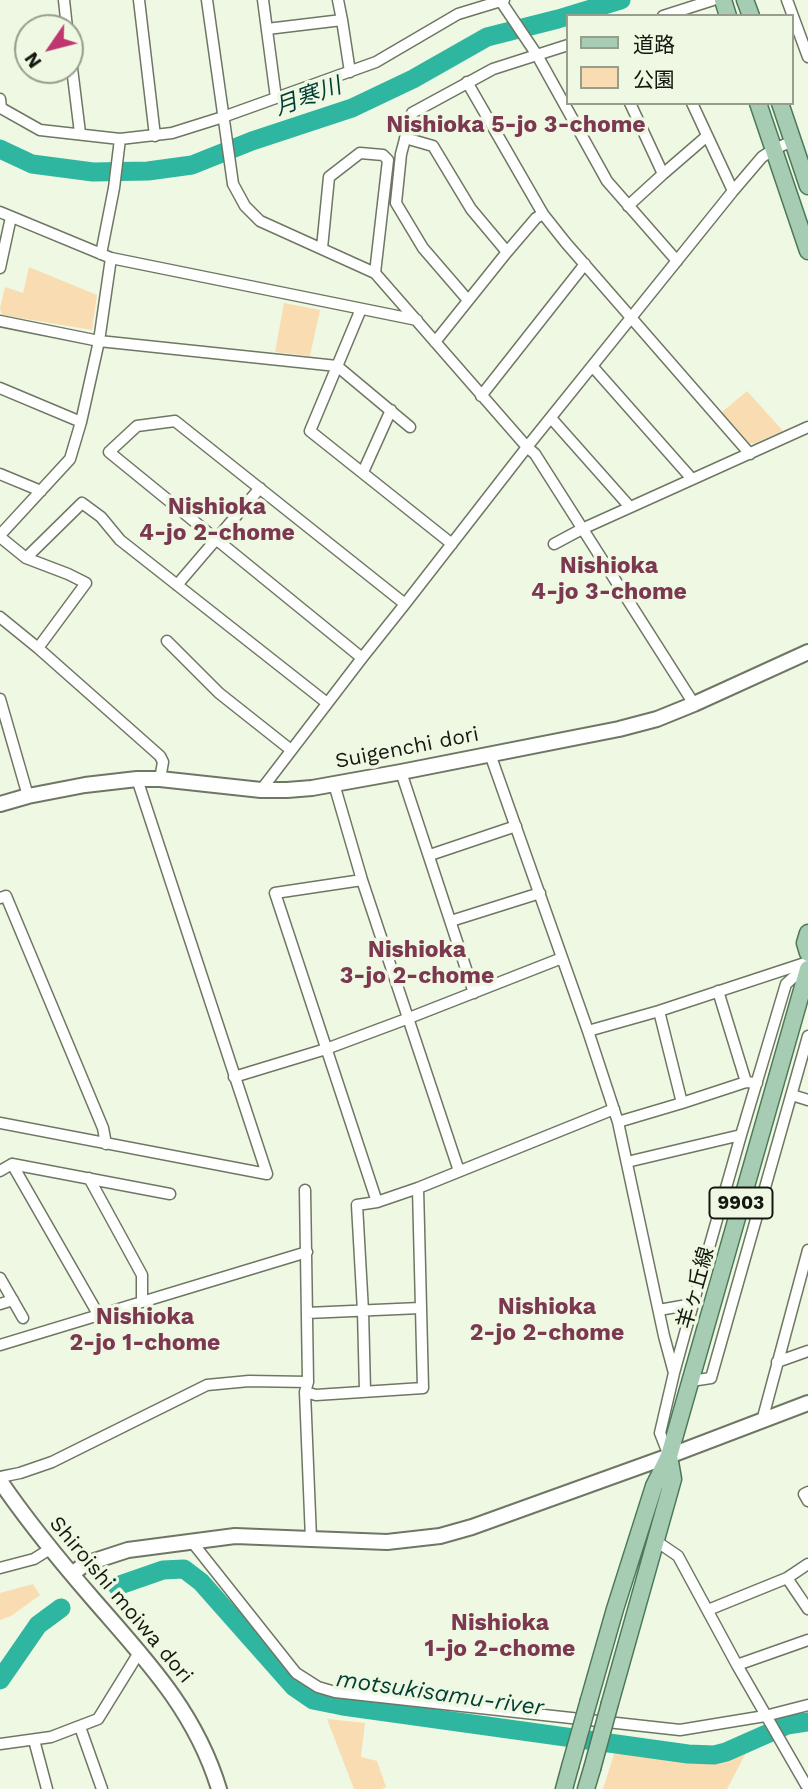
<!DOCTYPE html>
<html>
<head>
<meta charset="utf-8">
<style>
  body { margin:0 }
  #map { position:relative; width:808px; height:1789px; overflow:hidden; background:#eef8e2; font-family:"Work Sans","Noto Sans JP",sans-serif }
  canvas { display:block }
  .legend { position:absolute; left:566px; top:14px; width:228px; height:91px; box-sizing:border-box; background:#eef8e2; border:2px solid #979e8e; margin:0; padding:9px 12px; list-style:none; font-size:21px; color:#141810 }
  .legend li { display:flex; align-items:center; gap:14px; height:35px }
  .legend b { width:35px; border:2px solid #979e8e }
  .north { position:absolute; left:14px; top:14px; width:70px; height:70px; box-sizing:border-box; background:#eef8e2; border:2px solid #979e8e; border-radius:50%; rotate:235deg; font-size:19px; font-weight:700; line-height:28px; text-align:center; color:#141810 }
  .north::after { content:''; display:block; margin:auto; width:24px; height:32px; background:#c03671; clip-path:polygon(50% 0,100% 100%,50% 72%,0 100%) }
</style>
</head>
<body>
<div id="map">
<canvas width="808" height="1789"></canvas>
<ul class="legend">
<li><b style="height:9px;background:#a6cdb3"></b>道路</li>
<li><b style="height:19px;background:#fadcb3"></b>公園</li>
</ul>
<div class="north">N</div>
</div>
<script>
const ctx = document.querySelector('canvas').getContext('2d');
ctx.lineJoin = 'round';
function fillPath(path, color) {
  ctx.fillStyle = color;
  ctx.fill(path, 'evenodd');
}
function trace(path, color, width, dash) {
  ctx.strokeStyle = color;
  ctx.lineWidth = width;
  ctx.lineCap = dash ? 'butt' : 'round';
  ctx.setLineDash(dash || []);
  ctx.stroke(path);
}
function drawText(font, color, halo, rows, align = 'center') {
  ctx.font = font + ' "Work Sans","Noto Sans JP",sans-serif';
  ctx.lineWidth = 7;
  ctx.setLineDash([]);
  ctx.textBaseline = 'middle';
  ctx.strokeStyle = halo;
  ctx.fillStyle = color;
  for (const [text, x, y, turn = 0] of rows) {
    ctx.save();
    ctx.translate(x, y);
    ctx.rotate((+turn || 0) * Math.PI / 180);
    ctx.textAlign = isNaN(turn) ? turn : align;
    if (halo) ctx.strokeText(text, 0, 0);
    ctx.fillText(text, 0, 0);
    ctx.restore();
  }
}
fillPath(new Path2D(`
  M 29,267 L 97,295 L 92,330 L 2,315 L 0,308 L 5,287 L 23,293 Z
  M 284,303 L 320,310 L 310,356 L 275,352 Z
  M 747,391 L 783,431 L 754,444 L 749,443 L 722,412 Z
  M 33,1584 L 40,1595 L 11,1616 L 0,1620 L 0,1593 Z
  M 327,1719 L 365,1723 L 361,1757 L 377,1761 L 386,1787 L 382,1789 L 354,1789 Z
  M 615,1751 L 703,1764 L 746,1753 L 727,1789 L 603,1789 Z`), '#fadcb3');
trace(new Path2D(`
  M 0,149 L 32,164 L 93,172 L 148,171 L 192,165 L 252,141 L 352,108 L 413,79 L 487,37 L 558,19 L 621,0
  M 117,1586 L 163,1570 L 184,1569 L 201,1582 L 294,1687 L 313,1700 L 343,1706 L 688,1754 L 714,1755 L 726,1752 L 787,1725 L 808,1722
  M 0,1680 L 38,1625 L 61,1608`), '#2fb6a1', 19);
const street = new Path2D(`
  M 64,0 L 67,28
  M 139,0 L 155,136
  M 207,0 L 233,184 L 245,206 L 260,221 L 375,273 L 527,447 L 535,454 L 694,704
  M 263,0 L 276,98
  M 500,0 L 537,55 L 607,181 L 677,261
  M 787,0 L 808,57
  M 663,16 L 713,0
  M 342,20 L 350,72
  M 267,29 L 342,20 L 338,0
  M 70,52 L 80,133
  M 467,82 L 543,214 L 566,243 L 750,454
  M 0,99 L 1,108 L 40,130 L 120,139 L 172,133 L 223,117 L 376,62 L 458,14 L 504,0
  M 692,103 L 733,191
  M 405,138 L 433,146 L 471,209 L 507,252
  M 663,174 L 707,136
  M 628,206 L 663,174 L 630,103
  M 0,212 L 111,258 L 417,320
  M 322,248 L 329,177 L 360,153 L 383,155 L 388,160 L 375,273
  M 101,254 L 114,188 L 120,139
  M 0,268 L 11,217
  M 467,299 L 423,248 L 396,203 L 401,154 L 412,113 L 493,69 L 568,45
  M 361,309 L 310,431 L 452,544
  M 0,321 L 99,341 L 337,366 L 410,427
  M 435,342 L 507,252 L 536,218 L 543,214
  M 593,367 L 692,479
  M 0,388 L 81,422
  M 481,396 L 585,264
  M 551,418 L 630,507
  M 363,472 L 391,410
  M 0,474 L 41,491
  M 0,535 L 70,459 L 81,422 L 99,341 L 111,258
  M 0,537 L 26,558 L 68,574 L 86,583 L 38,648
  M 554,544 L 582,529 L 808,427
  M 26,558 L 82,503 L 101,517 L 120,540 L 327,703
  M 177,585 L 260,488
  M 0,617 L 38,648 L 160,756 L 163,762 L 160,779
  M 167,641 L 219,693 L 291,750
  M 362,658 L 109,452 L 137,426 L 175,421 L 405,604
  M 0,699 L 28,796
  M 490,754 L 588,1031 L 618,1122 L 664,1336 L 674,1373
  M 401,772 L 474,993
  M 334,784 L 362,880 L 459,1171
  M 261,790 L 362,658 L 405,604 L 527,447 L 733,191 L 762,157 L 774,149 L 793,141
  M 430,855 L 516,826
  M 362,880 L 275,893 L 377,1202
  M 0,898 L 6,896 L 103,1128 L 106,1144
  M 451,921 L 540,893
  M 718,991 L 746,1082
  M 659,1011 L 682,1103
  M 588,1031 L 659,1011 L 808,962
  M 234,1077 L 326,1049 L 409,1018 L 562,958
  M 792,1095 L 808,1100
  M 618,1122 L 682,1103 L 746,1082 L 757,1083
  M 0,1123 L 267,1174 L 137,779
  M 627,1162 L 741,1135
  M 12,1164 L 98,1314
  M 0,1171 L 12,1164 L 170,1194
  M 89,1178 L 142,1275 L 142,1301
  M 418,1188 L 614,1109
  M 305,1190 L 308,1382 L 305,1392 L 311,1539
  M 0,1278 L 23,1318
  M 0,1304 L 13,1300
  M 659,1310 L 693,1304
  M 307,1313 L 420,1308
  M 0,1345 L 307,1252
  M 777,1362 L 808,1351
  M 691,1381 L 711,1378 L 808,1036
  M 305,1392 L 316,1395 L 423,1388 L 418,1188 L 377,1202 L 357,1205 L 363,1311 L 365,1391
  M 762,1421 L 808,1250
  M 669,1456 L 660,1433 L 674,1373 L 693,1304 L 741,1135 L 786,984 L 808,964
  M 0,1477 L 20,1473 L 52,1462 L 207,1385 L 249,1381 L 308,1382
  M 808,1492 L 804,1494 L 808,1501
  M 656,1541 L 678,1556 L 737,1665 L 806,1785 L 808,1784
  M 192,1542 L 296,1673 L 318,1687 L 335,1692 L 680,1730 L 765,1716 L 808,1705
  M 0,1568 L 34,1559 L 50,1549
  M 787,1578 L 808,1609
  M 708,1610 L 787,1578 L 808,1564
  M 737,1665 L 808,1640
  M 80,1727 L 102,1789
  M 34,1740 L 47,1789
  M 0,1744 L 51,1737 L 98,1719 L 140,1651`);
const secondary = new Path2D(`
  M 0,804 L 28,796 L 85,785 L 137,779 L 160,779 L 261,790 L 287,790 L 312,788 L 401,772 L 619,729 L 657,719 L 694,704 L 808,652
  M 0,1481 C 28,1522 60,1561 93,1599 C 145,1659 195,1710 219,1789
  M 72,1574 L 85,1564 L 128,1550 L 235,1536 L 387,1542 L 440,1536 L 472,1527 L 669,1456 L 808,1403`);
const primary = new Path2D(`
  M 723,0 L 728,16
  M 745,0 L 751,16
  M 758,103 L 808,251
  M 780,103 L 808,186
  M 808,933 L 805,943 L 808,953
  M 589,1700 L 615,1609 L 654,1486 L 669,1456 L 808,969
  M 610,1703 L 673,1479 L 669,1456
  M 564,1789 L 570,1767
  M 586,1789 L 592,1769`);
trace(street, '#6e7764', 13);
trace(secondary, '#6e7764', 18);
trace(primary, '#4d7859', 19);
trace(street, '#fff', 10);
trace(secondary, '#fff', 14);
trace(primary, '#a6cdb3', 16);
const primaryBridge = new Path2D(`
  M 570,1767 L 589,1700
  M 592,1769 L 610,1703`);
trace(primaryBridge, '#4d7859', 19, []);
trace(primaryBridge, '#a6cdb3', 16);
for (const [x, y, w] of [
  [741,1203,63]
]) {
  const box = new Path2D();
  box.roundRect(x - w / 2, y - 15.5, w, 31, 5);
  ctx.fillStyle = '#eef8e2';
  ctx.fill(box);
  trace(box, '#141810', 2);
}
drawText('bold 19px', '#141810', null, [
  ["9903",741,1203]
]);
drawText('21px', '#141810', '#eef8e2', [
  ["Suigenchi dori",407,748,-11],
  ["羊ヶ丘線",696,1288,-74],
  ["Shiroishi moiwa dori",121,1600,50]
]);
drawText('italic 23px', '#003d34', '#eef8e2', [
  ["月寒川",308,97,-20],
  ["motsukisamu-river",440,1694,8]
]);
drawText('bold 23px', '#7d3851', '#eef8e2', [
  ["Nishioka 5-jo 3-chome",516,125],
  ["Nishioka",217,507],
  ["4-jo 2-chome",217,533],
  ["Nishioka",609,566],
  ["4-jo 3-chome",609,592],
  ["Nishioka",417,950],
  ["3-jo 2-chome",417,976],
  ["Nishioka",547,1307],
  ["2-jo 2-chome",547,1333],
  ["Nishioka",145,1317],
  ["2-jo 1-chome",145,1343],
  ["Nishioka",500,1623],
  ["1-jo 2-chome",500,1649]
]);
</script>
</body>
</html>
